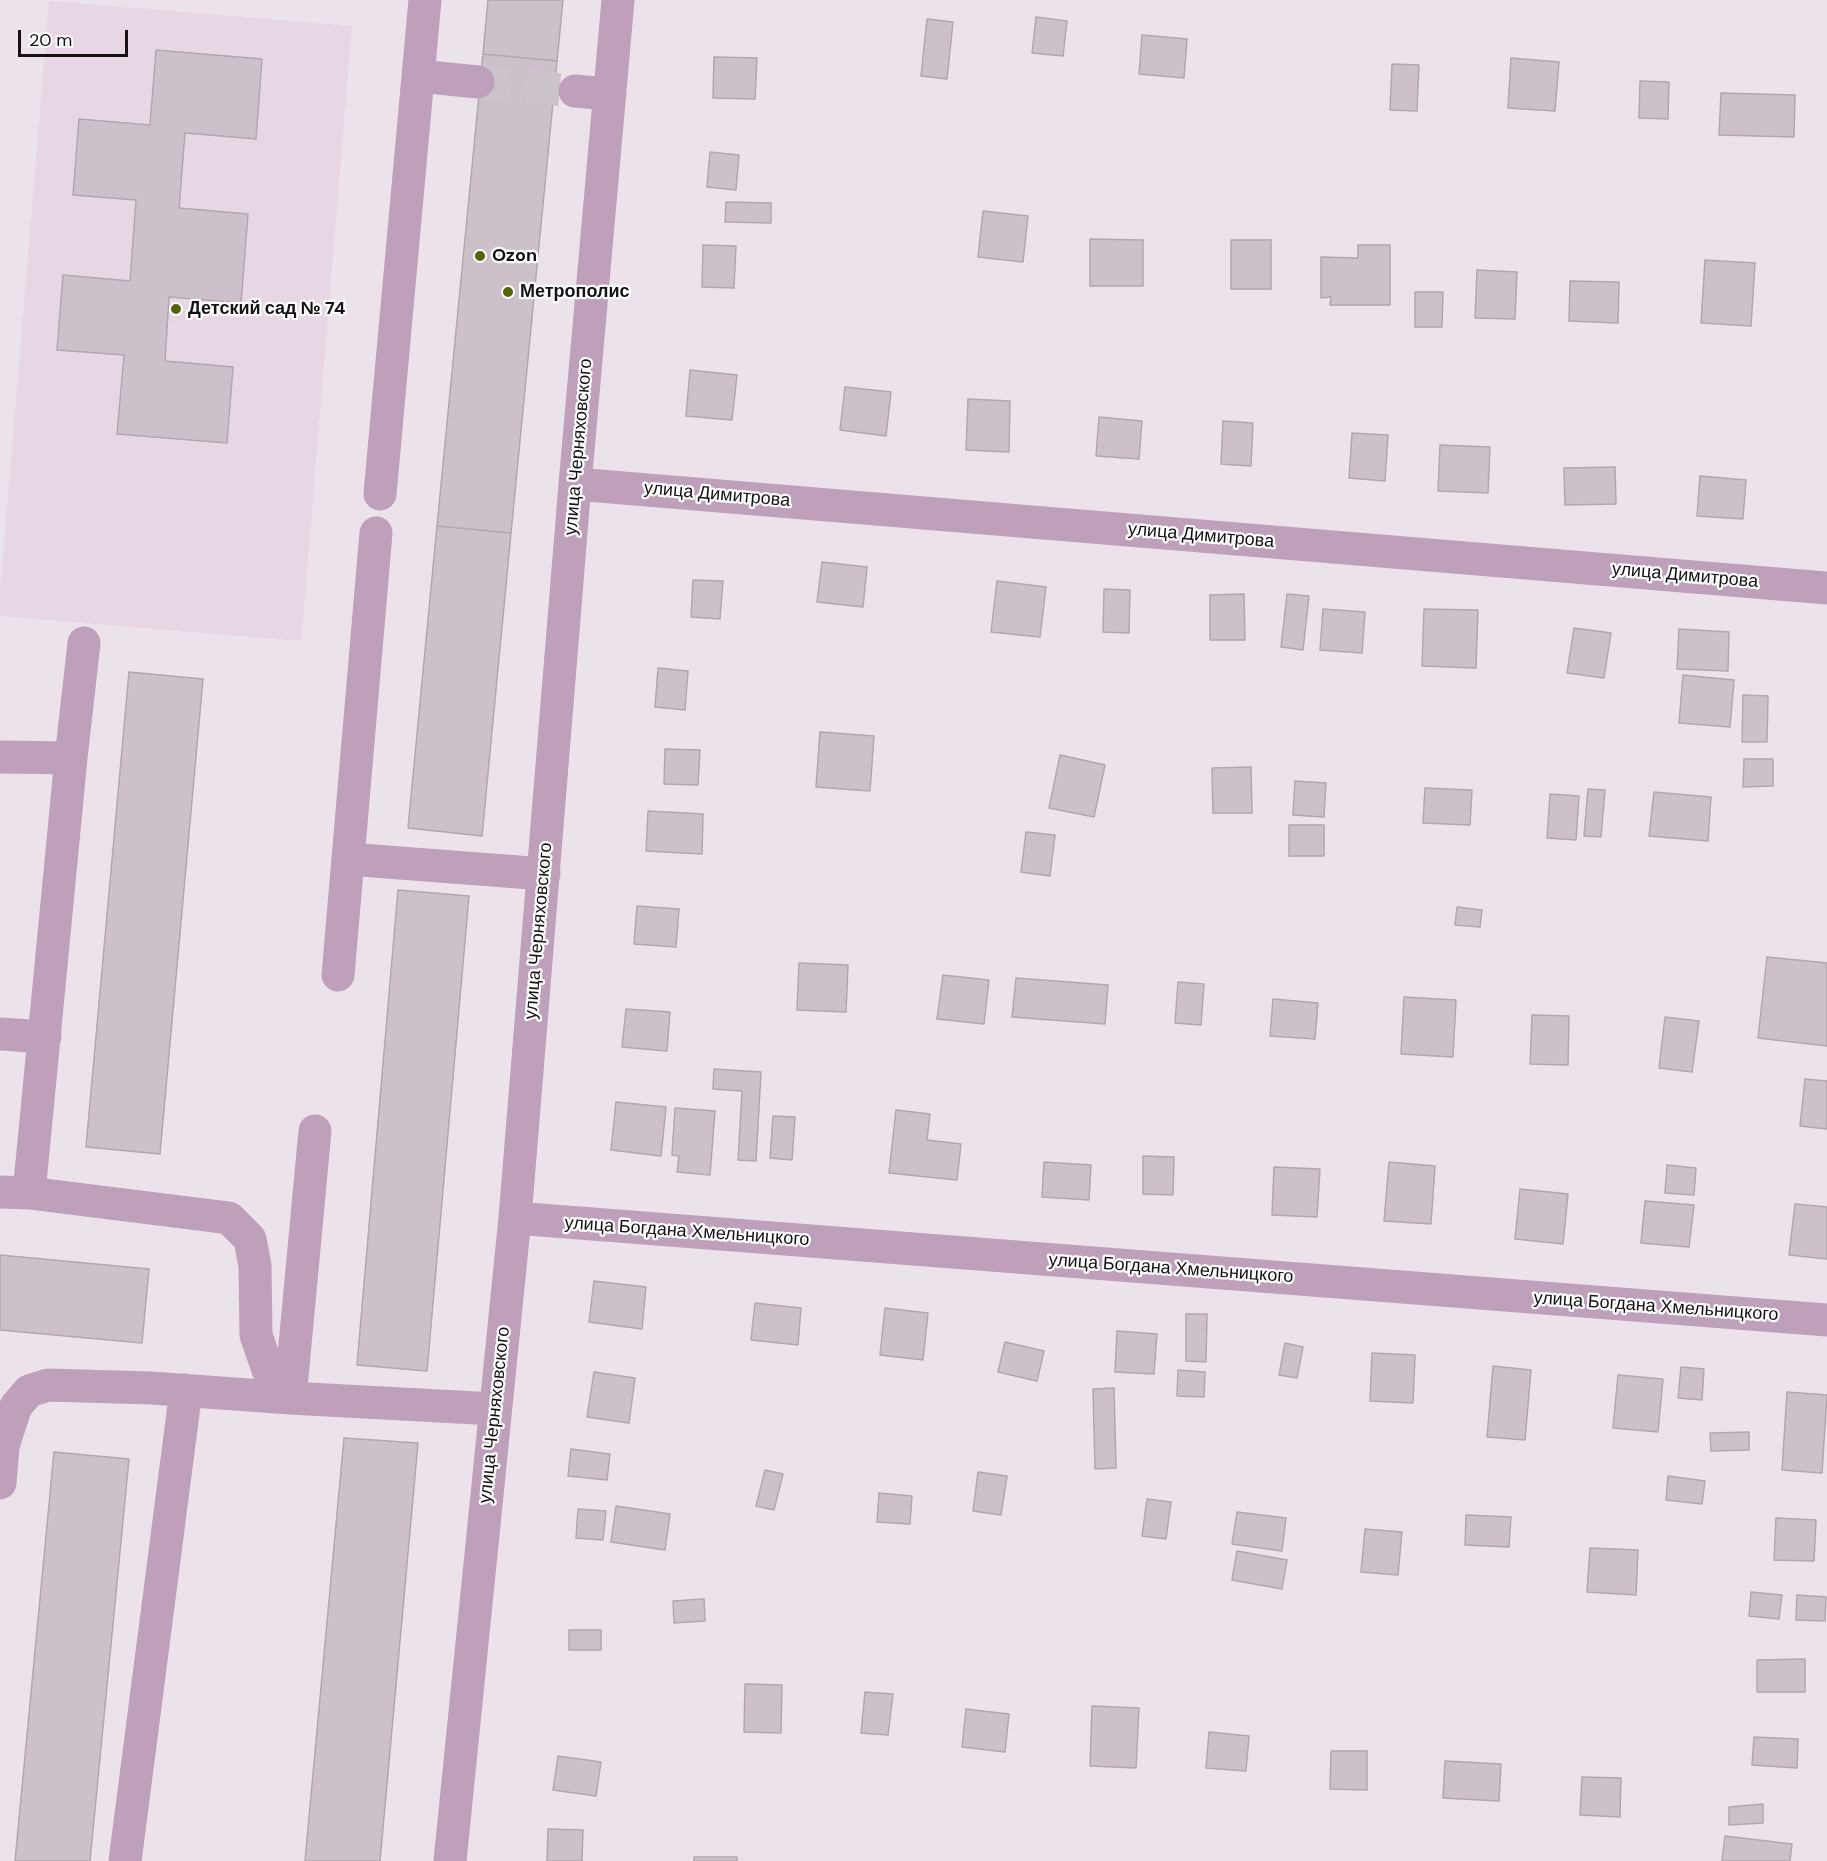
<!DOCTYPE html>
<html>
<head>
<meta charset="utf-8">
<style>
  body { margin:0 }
  #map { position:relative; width:1827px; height:1861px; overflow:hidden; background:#ece2eb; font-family:"DM Sans",sans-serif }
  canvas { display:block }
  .scale { position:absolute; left:18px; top:30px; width:110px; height:27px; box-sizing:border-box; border:3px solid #151114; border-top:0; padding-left:8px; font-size:18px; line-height:21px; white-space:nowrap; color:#151114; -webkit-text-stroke:4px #fff; paint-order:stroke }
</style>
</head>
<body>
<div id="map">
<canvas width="1827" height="1861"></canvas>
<div class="scale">20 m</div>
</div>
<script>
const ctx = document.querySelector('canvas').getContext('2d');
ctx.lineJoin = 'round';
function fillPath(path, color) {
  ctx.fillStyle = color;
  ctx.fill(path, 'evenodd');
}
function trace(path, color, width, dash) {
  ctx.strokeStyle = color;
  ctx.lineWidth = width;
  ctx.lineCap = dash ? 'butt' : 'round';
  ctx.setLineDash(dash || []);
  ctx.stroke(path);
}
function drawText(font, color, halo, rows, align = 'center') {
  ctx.font = font + ' "DM Sans",sans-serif';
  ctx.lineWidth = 4.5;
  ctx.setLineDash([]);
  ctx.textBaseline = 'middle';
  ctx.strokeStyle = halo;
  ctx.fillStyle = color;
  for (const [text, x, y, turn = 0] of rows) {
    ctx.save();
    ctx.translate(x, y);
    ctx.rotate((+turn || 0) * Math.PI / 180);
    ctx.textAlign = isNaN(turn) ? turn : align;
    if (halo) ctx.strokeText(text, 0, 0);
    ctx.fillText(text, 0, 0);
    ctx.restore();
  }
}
fillPath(new Path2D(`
  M 49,1 L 352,26 L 301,641 L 0,616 L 0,592 Z`), '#e7d6e4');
const building = new Path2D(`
  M 488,0 L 563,0 L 557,61 L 483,54 Z
  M 1036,17 L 1067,21 L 1063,56 L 1032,53 Z
  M 927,19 L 953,22 L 947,79 L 921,76 Z
  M 1142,35 L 1187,39 L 1184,78 L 1139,74 Z
  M 156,50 L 262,59 L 256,139 L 185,133 L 179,208 L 248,214 L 241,303 L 169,297 L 165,361 L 233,367 L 227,443 L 117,434 L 124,355 L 57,350 L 63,275 L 130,281 L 136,200 L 73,195 L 79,119 L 150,125 Z
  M 483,54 L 557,61 L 511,533 L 437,526 Z
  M 714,57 L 757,58 L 755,99 L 713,98 Z
  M 1511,58 L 1559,62 L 1555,111 L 1508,108 Z
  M 1392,64 L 1419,65 L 1417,111 L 1390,110 Z
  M 1640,81 L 1669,82 L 1668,119 L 1639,118 Z
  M 1721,93 L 1795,95 L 1794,137 L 1719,135 Z
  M 710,152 L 739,155 L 736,190 L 707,187 Z
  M 726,202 L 771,203 L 771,223 L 725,222 Z
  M 983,211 L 1028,216 L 1023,262 L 978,257 Z
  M 1090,239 L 1143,240 L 1143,286 L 1090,286 Z
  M 1231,240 L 1271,240 L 1271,289 L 1231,289 Z
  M 703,245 L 736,246 L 734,288 L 702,287 Z
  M 1358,245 L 1390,245 L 1390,305 L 1330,305 L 1331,297 L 1321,298 L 1321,257 L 1358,258 Z
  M 1705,260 L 1755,263 L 1751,326 L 1701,323 Z
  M 1477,270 L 1517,272 L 1515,319 L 1475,318 Z
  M 1570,281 L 1619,282 L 1618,323 L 1569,321 Z
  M 1415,292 L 1443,292 L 1442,327 L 1415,327 Z
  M 690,370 L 737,375 L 732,420 L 686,416 Z
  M 845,387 L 891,392 L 886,436 L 840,430 Z
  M 968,399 L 1010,401 L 1009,452 L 966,450 Z
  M 1099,417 L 1142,421 L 1139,459 L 1096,456 Z
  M 1223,421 L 1253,423 L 1251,466 L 1221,464 Z
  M 1352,433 L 1388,435 L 1385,481 L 1349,478 Z
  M 1440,445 L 1490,447 L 1488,493 L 1438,491 Z
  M 1615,467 L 1616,504 L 1565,505 L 1564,468 Z
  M 1700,476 L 1746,480 L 1743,519 L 1697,516 Z
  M 437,526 L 511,533 L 482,836 L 408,828 Z
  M 822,562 L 867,567 L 863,607 L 817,602 Z
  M 693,580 L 723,581 L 720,619 L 691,617 Z
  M 997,581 L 1046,587 L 1040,637 L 991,632 Z
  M 1104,589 L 1130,590 L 1129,633 L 1103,632 Z
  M 1244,594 L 1245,640 L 1210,640 L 1210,595 Z
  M 1287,594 L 1309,596 L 1303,650 L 1281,647 Z
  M 1323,609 L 1365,612 L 1362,653 L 1320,650 Z
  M 1424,609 L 1478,610 L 1476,668 L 1422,666 Z
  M 1574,628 L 1611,633 L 1604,678 L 1567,673 Z
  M 1679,629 L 1729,632 L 1728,671 L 1677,669 Z
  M 658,668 L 688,671 L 685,710 L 655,707 Z
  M 129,672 L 203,679 L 160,1154 L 86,1147 Z
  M 1683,675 L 1734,680 L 1730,727 L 1679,723 Z
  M 1743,695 L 1768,696 L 1767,742 L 1742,742 Z
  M 820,732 L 874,736 L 870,791 L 816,787 Z
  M 665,749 L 700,750 L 698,785 L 664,784 Z
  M 1060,755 L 1105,765 L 1094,817 L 1049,808 Z
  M 1744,759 L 1773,759 L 1773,786 L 1743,787 Z
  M 1251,767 L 1252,813 L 1213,813 L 1212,768 Z
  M 1295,781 L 1326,783 L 1324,817 L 1293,815 Z
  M 1425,788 L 1472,790 L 1470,825 L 1423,823 Z
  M 1588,789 L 1605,790 L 1601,837 L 1584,836 Z
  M 1654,792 L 1711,797 L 1708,841 L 1649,836 Z
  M 1550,794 L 1579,796 L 1576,840 L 1547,838 Z
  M 648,811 L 703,814 L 702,854 L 646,851 Z
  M 1289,825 L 1324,825 L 1324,856 L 1289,856 Z
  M 1026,832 L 1055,835 L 1050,876 L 1021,872 Z
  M 398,890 L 469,896 L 427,1371 L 357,1365 Z
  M 637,906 L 679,909 L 676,947 L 634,944 Z
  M 1457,907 L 1482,910 L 1480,927 L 1455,925 Z
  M 1767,957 L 1827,963 L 1827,1046 L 1758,1038 Z
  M 799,963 L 848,965 L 846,1012 L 797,1010 Z
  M 943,975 L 989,980 L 984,1024 L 937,1019 Z
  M 1016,978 L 1108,985 L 1105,1024 L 1012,1017 Z
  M 1178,982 L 1204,984 L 1201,1025 L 1175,1023 Z
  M 1404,997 L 1456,1000 L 1453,1057 L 1401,1054 Z
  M 1273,999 L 1318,1003 L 1315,1039 L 1270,1036 Z
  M 626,1009 L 670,1012 L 667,1051 L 622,1047 Z
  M 1532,1015 L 1569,1016 L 1568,1065 L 1530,1064 Z
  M 1665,1017 L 1699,1021 L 1692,1072 L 1659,1068 Z
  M 714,1069 L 761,1072 L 756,1161 L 738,1160 L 742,1091 L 713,1089 Z
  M 1805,1079 L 1827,1081 L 1827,1129 L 1800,1126 Z
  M 616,1102 L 666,1107 L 661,1156 L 611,1150 Z
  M 675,1108 L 715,1111 L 710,1175 L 677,1172 L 679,1156 L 672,1155 Z
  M 896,1110 L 930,1114 L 927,1140 L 961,1144 L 957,1180 L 889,1173 Z
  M 773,1116 L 795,1117 L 792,1160 L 770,1158 Z
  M 1143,1156 L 1174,1157 L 1173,1195 L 1143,1194 Z
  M 1044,1162 L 1091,1165 L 1089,1200 L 1042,1197 Z
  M 1389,1162 L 1435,1166 L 1431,1224 L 1384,1221 Z
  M 1667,1165 L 1696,1168 L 1694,1195 L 1665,1193 Z
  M 1274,1167 L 1320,1169 L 1317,1217 L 1272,1215 Z
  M 1520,1189 L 1568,1194 L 1563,1244 L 1515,1239 Z
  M 1645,1201 L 1694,1205 L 1689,1247 L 1641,1243 Z
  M 1795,1204 L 1827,1207 L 1827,1259 L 1789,1255 Z
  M 0,1255 L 149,1269 L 142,1343 L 0,1330 Z
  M 594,1281 L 646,1287 L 642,1329 L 589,1322 Z
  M 755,1303 L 801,1308 L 798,1345 L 751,1340 Z
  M 885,1308 L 928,1313 L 923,1360 L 880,1355 Z
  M 1186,1314 L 1207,1314 L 1206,1362 L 1186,1361 Z
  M 1117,1331 L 1157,1334 L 1154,1374 L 1115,1372 Z
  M 1005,1342 L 1044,1351 L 1037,1381 L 998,1372 Z
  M 1285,1343 L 1303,1347 L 1297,1378 L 1279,1375 Z
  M 1372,1353 L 1415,1355 L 1413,1403 L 1370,1401 Z
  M 1493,1366 L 1531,1370 L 1525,1440 L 1487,1437 Z
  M 1681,1367 L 1704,1369 L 1702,1400 L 1678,1398 Z
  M 1178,1370 L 1205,1372 L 1204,1397 L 1177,1396 Z
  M 594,1372 L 635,1378 L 629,1423 L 587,1417 Z
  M 1618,1375 L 1663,1379 L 1658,1432 L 1613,1428 Z
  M 1114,1388 L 1116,1468 L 1095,1469 L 1093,1389 Z
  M 1787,1392 L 1827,1395 L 1822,1473 L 1782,1470 Z
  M 1749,1432 L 1749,1450 L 1711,1451 L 1710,1433 Z
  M 344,1438 L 418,1443 L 380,1861 L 305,1861 Z
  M 571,1449 L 610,1454 L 607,1480 L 568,1476 Z
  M 54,1452 L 129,1459 L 90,1861 L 15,1861 Z
  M 765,1470 L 783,1474 L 774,1510 L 756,1506 Z
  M 978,1472 L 1007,1476 L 1001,1515 L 973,1511 Z
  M 1668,1476 L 1705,1481 L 1702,1504 L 1666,1500 Z
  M 879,1493 L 912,1496 L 910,1524 L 877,1522 Z
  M 1147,1499 L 1171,1502 L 1166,1539 L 1142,1536 Z
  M 616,1506 L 670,1514 L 665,1550 L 611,1542 Z
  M 578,1509 L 606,1511 L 603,1540 L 576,1538 Z
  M 1237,1512 L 1286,1518 L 1282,1551 L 1232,1544 Z
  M 1466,1515 L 1511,1517 L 1509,1547 L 1465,1545 Z
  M 1776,1518 L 1816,1520 L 1814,1561 L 1774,1560 Z
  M 1365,1529 L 1402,1532 L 1398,1575 L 1361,1572 Z
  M 1590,1548 L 1638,1550 L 1636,1595 L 1587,1592 Z
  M 1237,1551 L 1287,1560 L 1282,1589 L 1232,1580 Z
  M 1751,1592 L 1782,1595 L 1779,1619 L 1749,1616 Z
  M 1797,1595 L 1826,1597 L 1825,1621 L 1796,1620 Z
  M 704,1599 L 705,1621 L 674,1623 L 673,1601 Z
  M 569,1630 L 601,1630 L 601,1650 L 569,1650 Z
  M 1805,1659 L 1805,1692 L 1757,1692 L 1757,1660 Z
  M 745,1684 L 782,1685 L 781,1733 L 744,1732 Z
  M 865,1692 L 893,1694 L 888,1735 L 861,1733 Z
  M 1092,1706 L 1139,1708 L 1136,1768 L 1090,1766 Z
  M 966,1709 L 1009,1714 L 1005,1752 L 962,1747 Z
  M 1209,1732 L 1249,1736 L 1246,1771 L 1206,1768 Z
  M 1754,1737 L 1798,1739 L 1797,1768 L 1752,1765 Z
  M 1331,1751 L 1367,1751 L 1367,1790 L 1330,1789 Z
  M 558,1756 L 601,1762 L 596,1796 L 553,1790 Z
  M 1445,1761 L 1501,1764 L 1499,1801 L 1443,1798 Z
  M 1582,1777 L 1621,1778 L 1620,1817 L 1580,1815 Z
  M 1763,1804 L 1763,1823 L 1729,1825 L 1729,1807 Z
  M 548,1829 L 583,1830 L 582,1861 L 547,1861 Z
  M 1725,1836 L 1792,1844 L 1790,1861 L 1722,1861 Z
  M 694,1857 L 737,1857 L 737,1861 L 694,1861 Z`);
fillPath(building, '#ccc1ca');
trace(building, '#b1a7b0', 1.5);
trace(new Path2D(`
  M 478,82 L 575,91`), '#ccc3cb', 33, [33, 16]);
trace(new Path2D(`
  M 418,76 L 478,82
  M 575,91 L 610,94
  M 575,484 L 1827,588
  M 380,494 L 425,0
  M 0,757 L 71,758
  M 348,859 L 544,874
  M 338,975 L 376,533
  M 0,1034 L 45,1037
  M 0,1192 L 29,1193 L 229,1218 L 250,1239 L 255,1266 L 256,1335 L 268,1370 L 290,1398 L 495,1409
  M 29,1193 L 71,758 L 84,643
  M 515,1218 L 1827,1320
  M 0,1483 L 3,1446 L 16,1406 L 29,1391 L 48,1385 L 151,1388 L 290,1398 L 315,1131
  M 125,1861 L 186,1390
  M 450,1861 L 515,1218 L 575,484 L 618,0`), '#bfa0ba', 33);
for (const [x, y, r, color] of [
  [480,256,6,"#53640d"],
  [508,292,6,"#53640d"],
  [176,309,6,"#53640d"]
]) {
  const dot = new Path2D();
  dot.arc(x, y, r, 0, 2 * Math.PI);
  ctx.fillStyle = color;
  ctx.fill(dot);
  trace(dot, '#fff', 2);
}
drawText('bold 18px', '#151114', '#fff', [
  ["Ozon",492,256],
  ["Метрополис",520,292],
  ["Детский сад № 74",188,309]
], 'left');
drawText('18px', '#151114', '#fff', [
  ["улица Черняховского",579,447,-85],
  ["улица Димитрова",717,495,5],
  ["улица Димитрова",1201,536,5],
  ["улица Димитрова",1685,576,5],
  ["улица Черняховского",539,931,-85],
  ["улица Богдана Хмельницкого",687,1232,4],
  ["улица Богдана Хмельницкого",1171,1269,4],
  ["улица Богдана Хмельницкого",1656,1307,4],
  ["улица Черняховского",495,1415,-84]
]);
</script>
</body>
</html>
